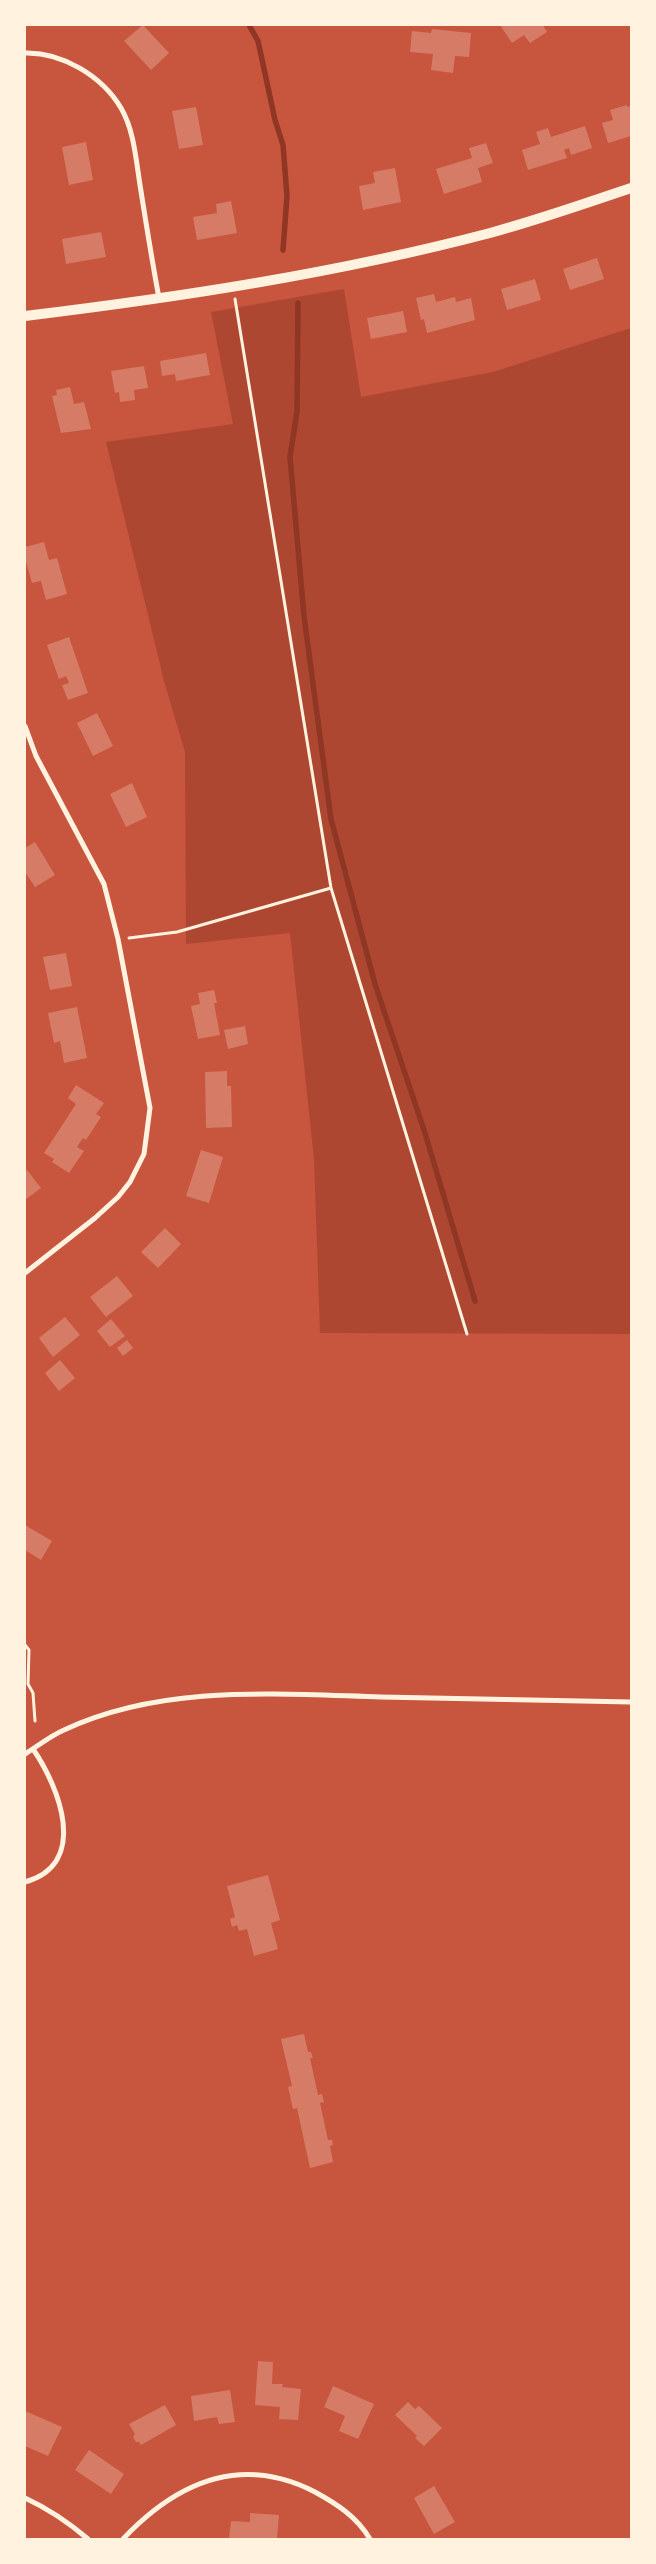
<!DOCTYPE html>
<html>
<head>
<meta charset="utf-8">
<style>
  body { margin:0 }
  #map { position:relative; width:656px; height:2564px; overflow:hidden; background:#c8553d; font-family:"Alegreya Sans",sans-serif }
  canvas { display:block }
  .frame { position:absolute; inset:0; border:26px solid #fff3e0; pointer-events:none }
</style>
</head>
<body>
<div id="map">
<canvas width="656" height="2564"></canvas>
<div class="frame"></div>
</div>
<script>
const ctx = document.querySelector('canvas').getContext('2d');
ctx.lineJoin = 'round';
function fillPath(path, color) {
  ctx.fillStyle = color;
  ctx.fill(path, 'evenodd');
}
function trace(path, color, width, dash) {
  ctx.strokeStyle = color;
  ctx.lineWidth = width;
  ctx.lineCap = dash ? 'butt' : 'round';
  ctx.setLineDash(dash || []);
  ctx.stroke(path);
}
fillPath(new Path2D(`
  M 344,289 L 361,397 L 493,372 L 631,328 L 631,1334 L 320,1333 L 314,1159 L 290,933 L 186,944 L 185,752 L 164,681 L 106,442 L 233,424 L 211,312 Z`), '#ae4732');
trace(new Path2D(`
  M 249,25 L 258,41 L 275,120 L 283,145 L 287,196 L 283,250
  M 298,303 L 297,412 L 290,457 L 304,616 L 331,819 L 375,984 L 425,1133 L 475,1301`), '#8f3625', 5.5);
fillPath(new Path2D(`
  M 143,25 L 169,53 L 151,70 L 124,41 Z
  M 500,25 L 543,25 L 547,32 L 530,43 L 524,35 L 512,43 Z
  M 432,29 L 471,33 L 469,57 L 455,56 L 453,73 L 431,70 L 433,54 L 410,52 L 412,31 L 431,33 Z
  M 627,105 L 627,107 L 631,106 L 631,136 L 608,143 L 602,123 L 613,120 L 610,110 Z
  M 196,107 L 203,145 L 179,149 L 172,111 Z
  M 585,126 L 592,148 L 571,155 L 569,148 L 564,150 L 567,158 L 528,170 L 522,150 L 540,144 L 536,132 L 548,128 L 551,137 Z
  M 86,142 L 93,180 L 69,185 L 62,147 Z
  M 486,143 L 493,163 L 478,168 L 482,182 L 444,194 L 436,169 L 472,158 L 469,148 Z
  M 395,168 L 401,202 L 363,210 L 359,186 L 375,183 L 373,172 Z
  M 231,201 L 237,233 L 197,240 L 193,217 L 217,213 L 216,204 Z
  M 101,232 L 106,257 L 66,264 L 62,239 Z
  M 597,258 L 604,279 L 570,290 L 563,269 Z
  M 535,279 L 541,300 L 507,310 L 501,289 Z
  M 434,294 L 436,302 L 455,297 L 456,302 L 471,298 L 475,320 L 427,333 L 424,319 L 421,320 L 416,298 Z
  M 403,311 L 407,332 L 371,339 L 367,318 Z
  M 206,353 L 210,375 L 176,381 L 175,374 L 162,376 L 160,361 Z
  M 144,366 L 148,388 L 134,390 L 135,400 L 120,402 L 119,392 L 115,393 L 111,371 Z
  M 70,387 L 74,404 L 84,402 L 91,429 L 61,433 L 52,396 L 57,395 L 56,390 Z
  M 44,542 L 49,560 L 57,558 L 67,594 L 46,600 L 41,581 L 32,583 L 25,558 L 25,547 Z
  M 69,637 L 88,693 L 68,700 L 62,685 L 69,683 L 66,676 L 59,679 L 47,645 Z
  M 97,713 L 113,746 L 93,756 L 77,723 Z
  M 132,783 L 147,817 L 126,827 L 110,794 Z
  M 35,842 L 55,875 L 35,887 L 25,872 L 25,848 Z
  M 66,953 L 72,986 L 50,990 L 43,957 Z
  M 214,990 L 217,1003 L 214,1003 L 220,1035 L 198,1039 L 191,1006 L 200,1004 L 198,993 Z
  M 77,1007 L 87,1058 L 64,1063 L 60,1041 L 54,1043 L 48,1013 Z
  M 245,1026 L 248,1044 L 228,1049 L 224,1030 Z
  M 227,1071 L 227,1086 L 231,1086 L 232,1127 L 206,1128 L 205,1072 Z
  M 76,1085 L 104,1103 L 96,1114 L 101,1117 L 86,1140 L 83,1138 L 77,1147 L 84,1151 L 69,1173 L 52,1162 L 54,1159 L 44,1153 L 76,1104 L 68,1098 Z
  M 201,1150 L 223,1157 L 209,1203 L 186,1196 Z
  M 27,1170 L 41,1188 L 25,1200 L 25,1172 Z
  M 165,1228 L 181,1244 L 158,1268 L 141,1252 Z
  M 117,1276 L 133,1296 L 106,1317 L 90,1297 Z
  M 65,1317 L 80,1335 L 53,1357 L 39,1338 Z
  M 111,1319 L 125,1336 L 110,1347 L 97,1331 Z
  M 127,1340 L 133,1348 L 123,1356 L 117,1348 Z
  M 60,1360 L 75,1378 L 59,1391 L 45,1373 Z
  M 25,1525 L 52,1541 L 41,1560 L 25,1550 Z
  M 268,1875 L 280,1920 L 271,1923 L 278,1949 L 254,1956 L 247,1929 L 239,1931 L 237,1925 L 232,1927 L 230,1919 L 235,1917 L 227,1886 Z
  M 304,2034 L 308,2052 L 311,2052 L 313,2058 L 310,2058 L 318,2095 L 322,2094 L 324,2102 L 320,2103 L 328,2140 L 332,2140 L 333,2145 L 330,2146 L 333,2162 L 310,2168 L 297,2108 L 293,2109 L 288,2087 L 292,2086 L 281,2039 Z
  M 258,2361 L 273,2362 L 272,2384 L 283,2384 L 282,2387 L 301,2389 L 298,2420 L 279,2419 L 280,2407 L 255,2405 Z
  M 333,2386 L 374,2404 L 358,2439 L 339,2431 L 345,2416 L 324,2407 Z
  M 230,2390 L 235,2422 L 219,2424 L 217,2417 L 194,2421 L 191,2396 Z
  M 408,2402 L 415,2409 L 419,2406 L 442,2428 L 424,2446 L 415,2438 L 417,2436 L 395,2415 Z
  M 165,2405 L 176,2425 L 141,2445 L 139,2442 L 136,2442 L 133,2437 L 135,2434 L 129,2424 Z
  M 25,2411 L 62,2427 L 48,2456 L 25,2446 Z
  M 89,2450 L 124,2474 L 111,2494 L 75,2470 Z
  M 434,2486 L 455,2522 L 434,2534 L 414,2498 Z
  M 250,2513 L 279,2515 L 277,2539 L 229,2539 L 231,2521 L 250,2522 Z`), '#d67c66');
trace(new Path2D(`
  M 235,299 L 331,888 L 467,1334
  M 129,938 L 177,932 L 331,888
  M 25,1645 L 29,1650 L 28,1684 L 33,1693 L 35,1721`), '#fff3e0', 3);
trace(new Path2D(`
  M 25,53 C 62,52 102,76 121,108 C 134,130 136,160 140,185 C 146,223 152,261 159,298
  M 25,726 L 36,756 L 104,884 L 118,939 L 150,1108 L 144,1154 L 130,1182 L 118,1197 L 95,1218 L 25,1273
  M 25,1754 C 38,1746 50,1736 64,1730 C 162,1684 276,1694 381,1697 C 464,1698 548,1701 631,1702
  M 25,1882 C 90,1864 59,1787 33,1749
  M 25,2498 C 49,2509 68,2522 88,2539
  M 123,2539 C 177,2482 241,2454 315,2492 C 337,2504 357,2517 370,2539`), '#fff3e0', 5);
trace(new Path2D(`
  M 25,316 C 181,297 338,273 490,233 C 538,220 584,204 631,188`), '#fff3e0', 10);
</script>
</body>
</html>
